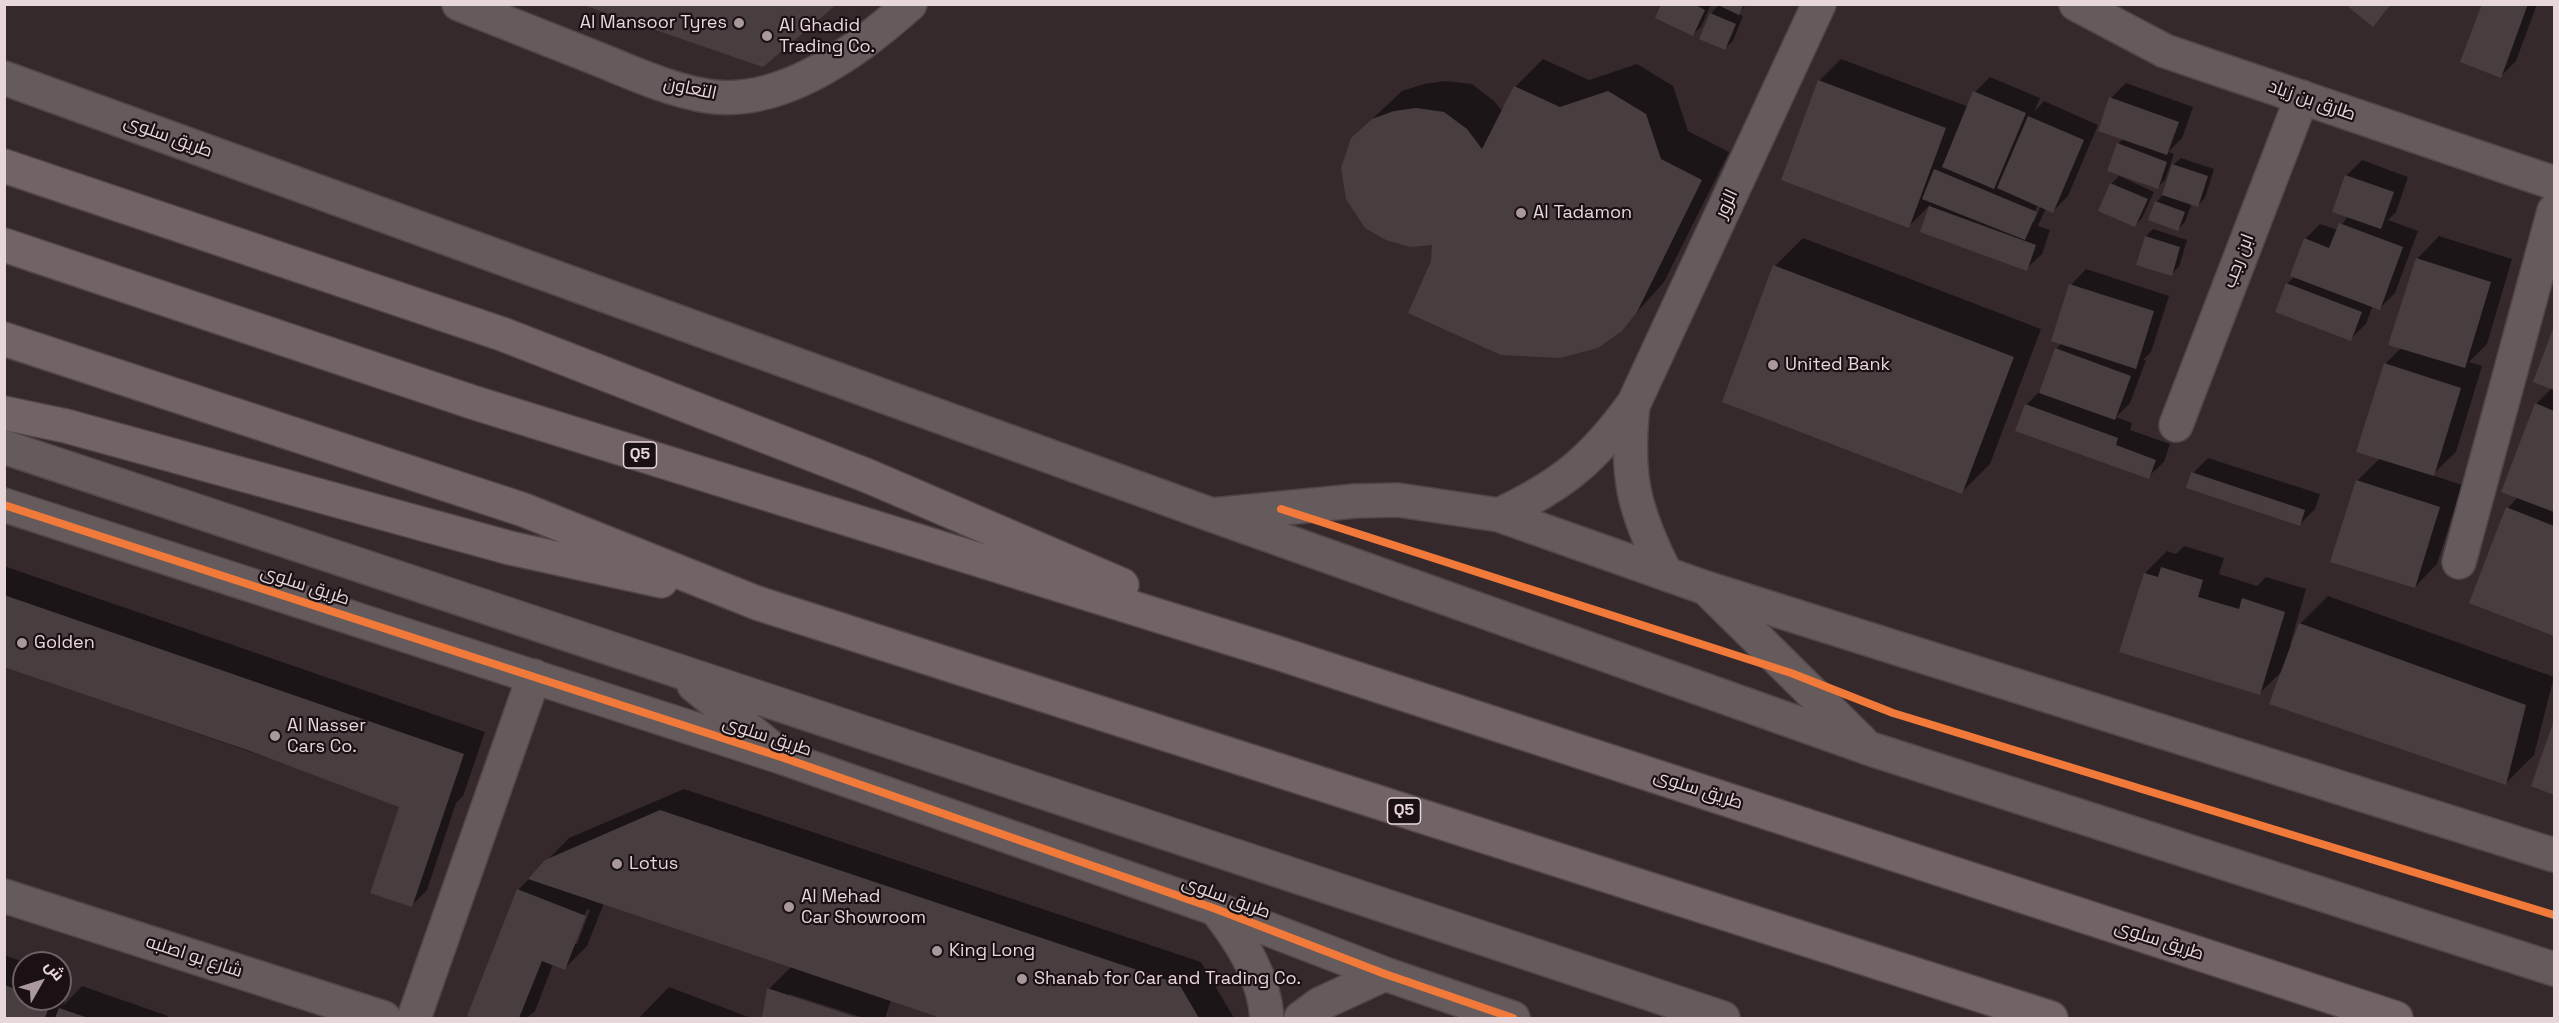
<!DOCTYPE html>
<html>
<head>
<meta charset="utf-8">
<style>
  body { margin:0 }
  #map { position:relative; width:2559px; height:1023px; overflow:hidden; background:#35292c; font-family:"Space Grotesk",Cairo,sans-serif }
  canvas { display:block }
  .frame { position:absolute; inset:0; border:6px solid #e7d6da; pointer-events:none }
  .north { position:absolute; left:12px; top:951px; width:60px; height:60px; box-sizing:border-box; background:#1b1013; border:2px solid #6d5f63; border-radius:50%; rotate:51deg; font-size:16px; font-weight:700; line-height:24px; text-align:center; color:#e7d6da }
  .north::after { content:''; display:block; margin:auto; width:21px; height:27px; background:#a9999d; clip-path:polygon(50% 0,100% 100%,50% 72%,0 100%) }
</style>
</head>
<body>
<div id="map">
<canvas width="2559" height="1023"></canvas>
<div class="frame"></div>
<div class="north">ش</div>
</div>
<script>
const ctx = document.querySelector('canvas').getContext('2d');
ctx.lineJoin = 'round';
function fillPath(path, color) {
  ctx.fillStyle = color;
  ctx.fill(path, 'evenodd');
}
function trace(path, color, width, dash) {
  ctx.strokeStyle = color;
  ctx.lineWidth = width;
  ctx.lineCap = dash ? 'butt' : 'round';
  ctx.setLineDash(dash || []);
  ctx.stroke(path);
}
function drawText(font, color, halo, rows, align = 'center') {
  ctx.font = font + ' "Space Grotesk",Cairo,sans-serif';
  ctx.lineWidth = 4.5;
  ctx.setLineDash([]);
  ctx.textBaseline = 'middle';
  ctx.strokeStyle = halo;
  ctx.fillStyle = color;
  for (const [text, x, y, turn = 0] of rows) {
    ctx.save();
    ctx.translate(x, y);
    ctx.rotate((+turn || 0) * Math.PI / 180);
    ctx.textAlign = isNaN(turn) ? turn : align;
    if (halo) ctx.strokeText(text, 0, 0);
    ctx.fillText(text, 0, 0);
    ctx.restore();
  }
}
fillPath(new Path2D(`
  M 1662,4 L 1711,4 L 1701,27 L 1693,34 Z
  M 1747,4 L 1738,14 L 1743,16 L 1733,41 L 1725,48 L 1711,14 L 1719,4 Z
  M 2483,4 L 2537,4 L 2516,61 L 2501,76 Z
  M 1543,59 L 1589,80 L 1637,64 L 1673,86 L 1688,131 L 1729,152 L 1664,282 L 1621,330 L 1432,261 L 1434,243 L 1352,138 L 1402,91 L 1424,84 L 1445,81 L 1472,84 L 1494,101 L 1503,112 L 1515,87 Z
  M 1841,59 L 1969,107 L 1975,92 L 1990,77 L 2040,98 L 2034,112 L 2044,101 L 2098,125 L 2068,196 L 2053,211 L 2046,208 L 2038,226 L 2050,230 L 2042,254 L 2026,269 L 1922,231 L 1931,204 L 1909,226 L 1819,81 ZM 2038,204 L 2041,205 L 2034,222 L 2031,222 Z
  M 2126,83 L 2193,107 L 2182,138 L 2168,152 L 2174,154 L 2165,180 L 2158,187 L 2118,144 L 2124,138 L 2111,98 Z
  M 2181,158 L 2214,169 L 2205,198 L 2198,205 L 2192,203 L 2185,222 L 2178,229 L 2156,202 L 2164,194 L 2173,165 Z
  M 2362,160 L 2408,177 L 2396,212 L 2388,220 L 2418,231 L 2395,293 L 2380,308 L 2373,305 L 2366,324 L 2350,339 L 2287,284 L 2295,276 L 2305,239 L 2320,224 L 2338,230 L 2348,216 L 2346,176 Z
  M 2119,176 L 2154,192 L 2142,218 L 2135,225 L 2111,184 Z
  M 2153,229 L 2187,240 L 2179,267 L 2171,274 L 2146,236 Z
  M 2439,236 L 2512,259 L 2487,344 L 2469,362 L 2482,366 L 2456,452 L 2432,475 L 2462,485 L 2437,564 L 2415,587 L 2357,481 L 2380,458 L 2385,364 L 2402,347 L 2417,259 Z
  M 1803,238 L 2041,329 L 1990,464 L 1962,492 L 1775,266 Z
  M 2086,269 L 2169,296 L 2151,352 L 2143,360 L 2146,360 L 2130,403 L 2116,417 L 2132,423 L 2130,430 L 2170,444 L 2164,462 L 2148,477 L 2026,405 L 2041,390 L 2056,349 L 2062,343 L 2053,340 L 2071,285 Z
  M 2554,330 L 2554,635 L 2471,603 L 2508,508 L 2518,497 L 2536,404 L 2552,388 L 2535,381 Z
  M 2208,458 L 2320,494 L 2315,509 L 2300,524 L 2193,473 Z
  M 2184,546 L 2224,558 L 2219,574 L 2257,586 L 2266,577 L 2306,589 L 2290,645 L 2292,645 L 2300,624 L 2328,596 L 2554,677 L 2534,755 L 2506,783 L 2283,670 L 2259,694 L 2145,573 L 2167,551 L 2176,554 Z
  M 4,566 L 485,732 L 463,796 L 456,803 L 427,890 L 412,905 L 403,805 L 4,666 Z
  M 2554,723 L 2554,793 L 2533,785 Z
  M 684,789 L 1201,962 L 1234,1018 L 946,1018 L 891,1000 L 885,1018 L 864,1018 L 789,994 L 789,997 L 855,1018 L 764,1018 L 769,989 L 792,966 L 604,903 L 587,946 L 565,968 L 553,964 L 535,1011 L 527,1018 L 476,1018 L 469,1016 L 518,890 L 569,838 ZM 587,909 L 590,910 L 577,944 L 574,944 Z
  M 4,955 L 27,963 L 24,963 L 24,999 L 60,999 L 60,975 L 72,979 L 63,1006 L 82,986 L 168,1016 L 167,1018 L 4,1018 Z
  M 669,987 L 751,1018 L 639,1018 Z`), '#0007');
fillPath(new Path2D(`
  M 580,4 L 837,4 L 763,67 Z
  M 1661,4 L 1694,4 L 1705,10 L 1693,36 L 1655,18 Z
  M 1716,4 L 1744,4 L 1739,15 Z
  M 2345,4 L 2391,4 L 2373,27 Z
  M 2482,4 L 2528,4 L 2501,78 L 2460,62 Z
  M 1710,13 L 1736,24 L 1725,50 L 1699,39 Z
  M 1818,80 L 1946,128 L 1909,228 L 1781,180 Z
  M 1514,86 L 1560,107 L 1608,91 L 1646,114 L 1661,159 L 1702,180 L 1637,312 L 1622,331 L 1598,348 L 1560,358 L 1501,355 L 1408,313 L 1431,261 L 1432,245 L 1410,247 L 1386,240 L 1365,228 L 1346,199 L 1341,168 L 1351,138 L 1372,119 L 1394,111 L 1416,108 L 1444,112 L 1467,129 L 1482,149 Z
  M 1973,91 L 2026,113 L 1994,189 L 1942,167 Z
  M 2109,97 L 2179,122 L 2167,155 L 2098,131 Z
  M 2028,116 L 2084,140 L 2053,213 L 1997,188 Z
  M 2117,143 L 2167,162 L 2158,189 L 2107,171 Z
  M 2172,164 L 2208,176 L 2198,207 L 2162,195 Z
  M 1934,169 L 2037,212 L 2025,240 L 1922,199 Z
  M 2345,175 L 2394,192 L 2381,229 L 2332,212 Z
  M 2110,183 L 2148,199 L 2135,227 L 2098,211 Z
  M 2155,201 L 2185,212 L 2178,231 L 2148,220 Z
  M 1929,206 L 2036,245 L 2027,271 L 1920,232 Z
  M 2339,223 L 2403,247 L 2380,310 L 2290,276 L 2304,238 L 2329,248 Z
  M 2145,236 L 2180,247 L 2172,276 L 2136,265 Z
  M 2416,258 L 2491,282 L 2465,368 L 2388,345 Z
  M 1773,265 L 2014,357 L 1962,494 L 1722,402 Z
  M 2286,283 L 2362,312 L 2351,341 L 2275,312 Z
  M 2069,284 L 2154,311 L 2136,369 L 2051,341 Z
  M 2554,326 L 2554,390 L 2533,382 Z
  M 2055,348 L 2131,376 L 2115,420 L 2039,393 Z
  M 2384,363 L 2461,388 L 2434,476 L 2356,452 Z
  M 2535,403 L 2554,411 L 2554,512 L 2501,492 Z
  M 2025,404 L 2118,438 L 2116,445 L 2156,460 L 2149,479 L 2015,431 Z
  M 2191,472 L 2305,510 L 2300,526 L 2186,488 Z
  M 2356,480 L 2440,507 L 2415,588 L 2330,562 Z
  M 2506,507 L 2554,526 L 2554,636 L 2469,603 Z
  M 2161,567 L 2203,580 L 2198,597 L 2239,609 L 2242,598 L 2285,612 L 2260,695 L 2119,652 L 2144,573 L 2158,577 Z
  M 4,595 L 464,754 L 412,907 L 370,893 L 399,807 L 247,750 L 4,667 Z
  M 2299,623 L 2526,705 L 2506,785 L 2269,704 Z
  M 2554,720 L 2554,795 L 2531,786 Z
  M 660,810 L 1179,984 L 1199,1018 L 941,1018 L 528,879 L 545,860 Z
  M 517,889 L 586,916 L 565,970 L 542,961 L 519,1018 L 472,1018 L 467,1016 Z
  M 4,985 L 24,992 L 24,999 L 51,1001 L 45,1018 L 4,1018 Z
  M 767,988 L 858,1018 L 762,1018 Z
  M 59,1008 L 88,1018 L 55,1018 Z`), '#483e40');
const street = new Path2D(`
  M 459,4 C 507,23 555,42 603,61 C 637,75 671,90 707,96 C 781,108 859,50 910,4
  M 2076,4 L 2165,51 L 2554,183
  M 1633,405 C 1625,476 1634,511 1666,574
  M 2176,425 L 2302,97
  M 4,505 L 784,758 L 1216,909 L 1385,974 L 1513,1018
  M 1212,515 L 1355,501 L 1398,500 L 1499,515 L 1706,588 L 2554,855
  M 1499,515 C 1562,485 1593,460 1634,403 L 1819,4
  M 2459,562 L 2554,211
  M 4,896 L 384,1018
  M 1216,909 C 1241,941 1264,976 1267,1018
  M 414,1018 L 534,676
  M 1301,1018 L 1320,1004 L 1385,974`);
const secondary = new Path2D(`
  M 4,78 L 1212,515 L 1868,748 L 2554,969
  M 4,447 L 1723,1018
  M 1706,588 L 1861,741
  M 694,685 L 784,758`);
const highway = new Path2D(`
  M 4,166 L 502,334 L 868,476 L 1122,585
  M 4,245 L 472,402 L 1278,653 L 2396,1018
  M 4,339 L 524,510 L 757,603 L 2051,1018
  M 4,413 L 66,426 L 510,548 L 661,581`);
trace(street, '#504648', 36);
trace(secondary, '#504648', 36);
trace(highway, '#504648', 36);
trace(street, '#655a5c', 33);
trace(secondary, '#655a5c', 33);
trace(highway, '#726367', 33);
trace(new Path2D(`
  M 4,505 L 784,758 L 1216,909 L 1385,974 L 1513,1018
  M 1281,509 L 1791,673 L 1893,713 L 2554,915`), '#f17a3a', 8);
for (const [x, y, r, color] of [
  [739,23,6,"#a9999d"],
  [767,36,6,"#a9999d"],
  [1521,213,6,"#a9999d"],
  [1773,365,6,"#a9999d"],
  [22,643,6,"#a9999d"],
  [275,736,6,"#a9999d"],
  [617,864,6,"#a9999d"],
  [789,907,6,"#a9999d"],
  [937,951,6,"#a9999d"],
  [1022,979,6,"#a9999d"]
]) {
  const dot = new Path2D();
  dot.arc(x, y, r, 0, 2 * Math.PI);
  ctx.fillStyle = color;
  ctx.fill(dot);
  trace(dot, '#1b1013', 2);
}
for (const [x, y, w] of [
  [640,455,33],
  [1404,811,33]
]) {
  const box = new Path2D();
  box.roundRect(x - w / 2, y - 13, w, 26, 4.5);
  ctx.fillStyle = '#1b1013';
  ctx.fill(box);
  trace(box, '#e7d6da', 1.5);
}
drawText('bold 16px', '#e7d6da', null, [
  ["Q5",640,455],
  ["Q5",1404,811]
]);
drawText('18px', '#e7d6da', '#1b1013', [
  ["Al Mansoor Tyres",727,23,"right"],
  ["Al Ghadid",779,26],
  ["Trading Co.",779,47],
  ["Al Tadamon",1533,213],
  ["United Bank",1785,365],
  ["Golden",34,643],
  ["Al Nasser",287,726],
  ["Cars Co.",287,747],
  ["Lotus",629,864],
  ["Al Mehad",801,897],
  ["Car Showroom",801,918],
  ["King Long",949,951],
  ["Shanab for Car and Trading Co.",1034,979]
], 'left');
drawText('18px', '#e7d6da', '#1b1013', [
  ["التعاون",690,89,12],
  ["طارق بن زياد",2312,101,19],
  ["طريق سلوى",168,137,20],
  ["الزور",1727,204,-65],
  ["ابن رجب",2239,261,-69],
  ["طريق سلوى",305,586,18],
  ["طريق سلوى",767,737,18],
  ["طريق سلوى",1698,790,18],
  ["طريق سلوى",1226,898,20],
  ["طريق سلوى",2159,941,18],
  ["شارع بو اصلبه",194,957,18]
]);
</script>
</body>
</html>
